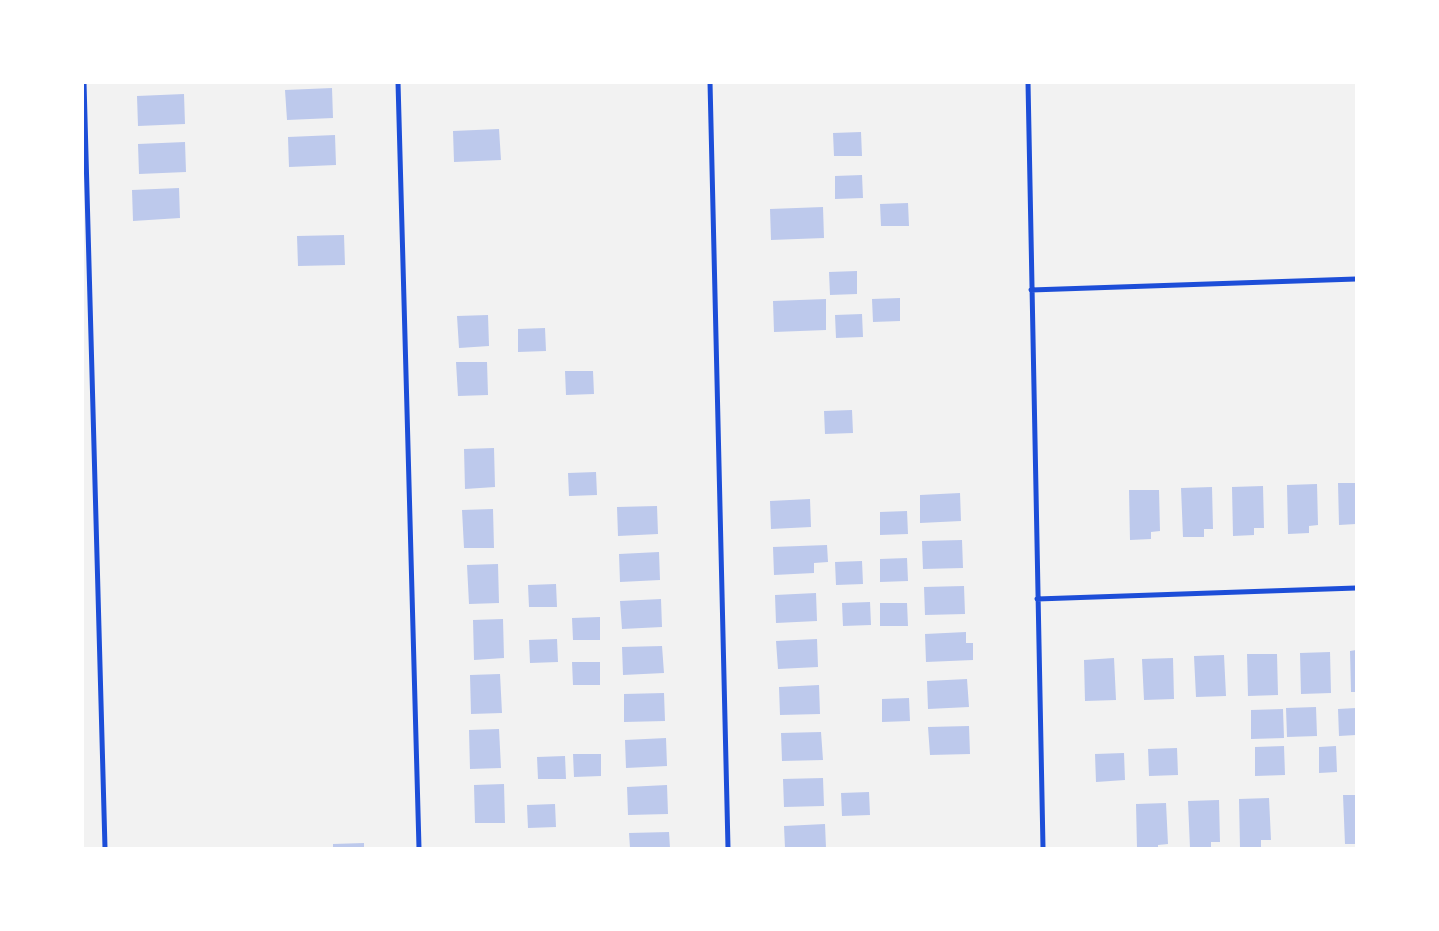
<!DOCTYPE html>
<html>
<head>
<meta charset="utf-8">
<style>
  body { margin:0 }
  #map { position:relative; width:1439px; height:931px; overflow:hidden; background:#f2f2f2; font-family:"Asap Condensed",sans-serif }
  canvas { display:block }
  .frame { position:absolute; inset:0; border:84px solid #fff; pointer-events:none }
</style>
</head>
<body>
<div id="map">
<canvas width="1439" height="931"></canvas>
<div class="frame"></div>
</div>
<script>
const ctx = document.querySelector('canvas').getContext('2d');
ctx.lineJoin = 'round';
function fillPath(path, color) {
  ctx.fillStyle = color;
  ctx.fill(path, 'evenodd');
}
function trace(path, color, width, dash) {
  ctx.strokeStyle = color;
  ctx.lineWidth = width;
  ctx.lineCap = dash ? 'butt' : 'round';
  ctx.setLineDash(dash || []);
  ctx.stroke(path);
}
fillPath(new Path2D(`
  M 332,88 L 333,118 L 287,120 L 285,90 Z
  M 184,94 L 185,124 L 138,126 L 137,96 Z
  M 499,129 L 501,160 L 454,162 L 453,131 Z
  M 861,132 L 862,156 L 834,156 L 833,133 Z
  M 335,135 L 336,165 L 289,167 L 288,137 Z
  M 185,142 L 186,172 L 139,174 L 138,144 Z
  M 862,175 L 863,198 L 835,199 L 835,176 Z
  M 179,188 L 180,218 L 133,221 L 132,190 Z
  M 908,203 L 909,226 L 881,226 L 880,204 Z
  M 823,207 L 824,238 L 771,240 L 770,209 Z
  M 344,235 L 345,265 L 298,266 L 297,236 Z
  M 857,271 L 857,294 L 830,295 L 829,272 Z
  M 900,298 L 900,321 L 873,322 L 872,299 Z
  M 826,299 L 826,330 L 774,332 L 773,301 Z
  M 862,314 L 863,337 L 836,338 L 835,315 Z
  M 488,315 L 489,346 L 459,348 L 457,316 Z
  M 545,328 L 546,351 L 518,352 L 518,329 Z
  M 456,362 L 487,362 L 488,395 L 458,396 Z
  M 565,371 L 593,371 L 594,394 L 566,395 Z
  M 852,410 L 853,433 L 825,434 L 824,411 Z
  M 494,448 L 495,487 L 465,489 L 464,449 Z
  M 596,472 L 597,495 L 569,496 L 568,473 Z
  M 1338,483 L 1356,483 L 1356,524 L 1339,525 Z
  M 1317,484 L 1318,525 L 1309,526 L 1309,533 L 1288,534 L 1287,485 Z
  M 1263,486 L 1264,528 L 1254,528 L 1254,535 L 1233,536 L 1232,487 Z
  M 1212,487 L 1213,529 L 1204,529 L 1204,537 L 1183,537 L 1181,488 Z
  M 1129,490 L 1159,490 L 1160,531 L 1151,532 L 1151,539 L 1130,540 Z
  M 960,493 L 961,521 L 920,523 L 920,495 Z
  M 810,499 L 811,527 L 771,529 L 770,501 Z
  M 657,506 L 658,534 L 618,536 L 617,507 Z
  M 493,509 L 494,548 L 464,548 L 462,510 Z
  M 907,511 L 908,534 L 880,535 L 880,512 Z
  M 962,540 L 963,568 L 923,569 L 922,541 Z
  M 827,545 L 828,562 L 814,563 L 814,573 L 774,575 L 773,547 Z
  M 659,552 L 660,580 L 620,582 L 619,554 Z
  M 907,558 L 908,581 L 880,582 L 880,559 Z
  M 862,561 L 863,584 L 836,585 L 835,562 Z
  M 498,564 L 499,603 L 469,604 L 467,565 Z
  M 556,584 L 557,607 L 529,607 L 528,585 Z
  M 964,586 L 965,614 L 925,615 L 924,587 Z
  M 816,593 L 817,621 L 776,623 L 775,595 Z
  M 661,599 L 662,627 L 622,629 L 620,601 Z
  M 870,602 L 871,625 L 843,626 L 842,603 Z
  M 880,603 L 907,603 L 908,626 L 880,626 Z
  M 600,617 L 600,640 L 573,640 L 572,618 Z
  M 503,619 L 504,658 L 474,660 L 473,620 Z
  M 966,632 L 966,643 L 973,643 L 973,660 L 926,662 L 925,634 Z
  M 557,639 L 558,662 L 530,663 L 529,640 Z
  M 817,639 L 818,667 L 778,669 L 776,641 Z
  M 662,646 L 664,673 L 623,675 L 622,647 Z
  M 1356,650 L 1356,692 L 1351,692 L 1350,651 Z
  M 1330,652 L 1331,693 L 1301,694 L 1300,653 Z
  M 1247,654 L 1277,654 L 1278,695 L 1248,696 Z
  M 1224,655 L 1226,696 L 1196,697 L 1194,656 Z
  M 1114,658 L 1116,700 L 1085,701 L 1084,660 Z
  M 1173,658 L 1174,699 L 1144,700 L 1142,659 Z
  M 572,662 L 600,662 L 600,685 L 573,685 Z
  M 500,674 L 502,713 L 471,714 L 470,675 Z
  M 967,679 L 969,707 L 928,709 L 927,681 Z
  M 819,685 L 820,714 L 780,715 L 779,687 Z
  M 664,693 L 665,721 L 624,722 L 624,694 Z
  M 909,698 L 910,721 L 882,722 L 882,699 Z
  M 1316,707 L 1317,736 L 1287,737 L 1286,708 Z
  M 1356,708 L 1356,735 L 1339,736 L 1338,709 Z
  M 1283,709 L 1284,738 L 1251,739 L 1251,710 Z
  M 969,726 L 970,754 L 930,755 L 928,727 Z
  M 499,729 L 501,768 L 470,769 L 469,730 Z
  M 821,732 L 823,760 L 782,761 L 781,733 Z
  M 666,738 L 667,766 L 626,768 L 625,740 Z
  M 1284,746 L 1285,775 L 1255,776 L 1255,747 Z
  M 1336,746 L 1337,772 L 1319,773 L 1319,747 Z
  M 1177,748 L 1178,775 L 1149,776 L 1148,749 Z
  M 1124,753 L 1125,780 L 1096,782 L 1095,754 Z
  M 573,754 L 601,754 L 601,776 L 574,777 Z
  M 565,756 L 566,779 L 538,779 L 537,757 Z
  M 823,778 L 824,806 L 784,807 L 783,779 Z
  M 504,784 L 505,823 L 475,823 L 474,785 Z
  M 667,785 L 668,814 L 628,815 L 627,787 Z
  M 869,792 L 870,815 L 842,816 L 841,793 Z
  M 1343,795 L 1356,795 L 1356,844 L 1345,844 Z
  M 1269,798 L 1271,840 L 1261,840 L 1261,848 L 1240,848 L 1239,799 Z
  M 1219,800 L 1220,842 L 1211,842 L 1211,848 L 1190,848 L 1188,801 Z
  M 1166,803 L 1168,844 L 1158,845 L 1158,848 L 1137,848 L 1136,804 Z
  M 555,804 L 556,827 L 528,828 L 527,805 Z
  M 825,824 L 826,848 L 785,848 L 784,826 Z
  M 669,832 L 670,848 L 630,848 L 629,833 Z
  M 364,843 L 364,848 L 333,848 L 333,844 Z`), '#bdc9ec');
trace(new Path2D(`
  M 84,82 L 105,848
  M 398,82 L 419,848
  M 710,82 L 728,848
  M 1028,82 L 1043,848
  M 1031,290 L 1356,279
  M 1037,599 L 1356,588`), '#1d4ed8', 5);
</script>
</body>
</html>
